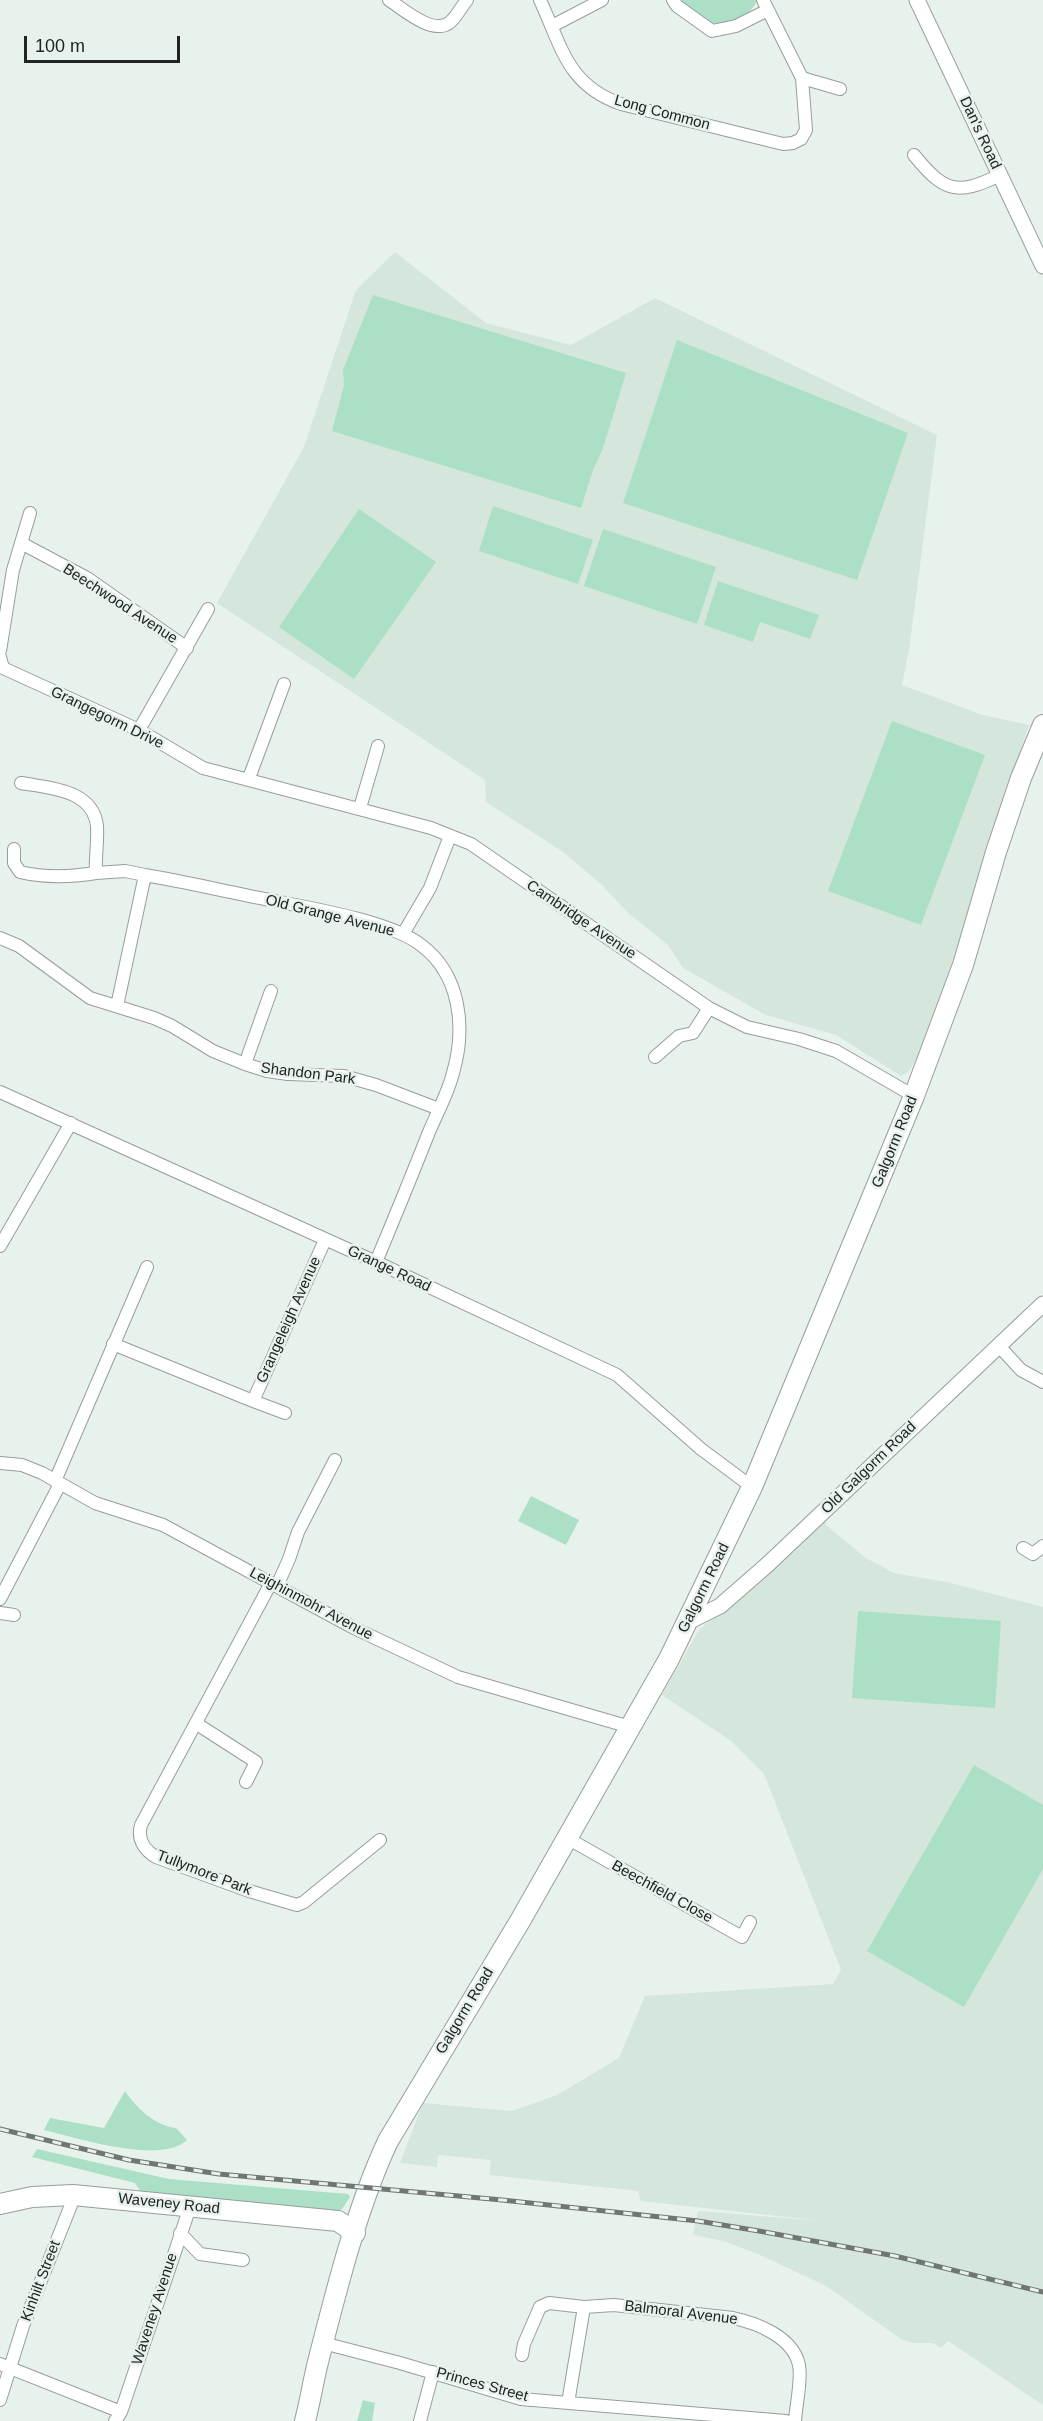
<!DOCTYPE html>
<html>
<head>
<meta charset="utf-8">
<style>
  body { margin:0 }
  #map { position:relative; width:1043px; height:2421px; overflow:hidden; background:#e8f2ed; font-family:Arial,sans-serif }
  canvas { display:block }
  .scale { position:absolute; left:24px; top:36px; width:156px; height:27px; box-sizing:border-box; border:3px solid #212422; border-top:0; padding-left:8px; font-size:18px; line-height:21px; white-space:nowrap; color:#212422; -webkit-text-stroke:4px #e8f2ed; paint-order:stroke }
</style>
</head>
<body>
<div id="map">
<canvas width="1043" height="2421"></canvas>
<div class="scale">100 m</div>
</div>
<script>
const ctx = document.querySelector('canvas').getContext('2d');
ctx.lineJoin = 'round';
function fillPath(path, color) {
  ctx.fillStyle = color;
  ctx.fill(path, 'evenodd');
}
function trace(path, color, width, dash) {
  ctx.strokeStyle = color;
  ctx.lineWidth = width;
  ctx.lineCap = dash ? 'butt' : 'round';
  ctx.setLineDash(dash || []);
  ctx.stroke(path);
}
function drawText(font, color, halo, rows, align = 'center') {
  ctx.font = font + ' Arial,sans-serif';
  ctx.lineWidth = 5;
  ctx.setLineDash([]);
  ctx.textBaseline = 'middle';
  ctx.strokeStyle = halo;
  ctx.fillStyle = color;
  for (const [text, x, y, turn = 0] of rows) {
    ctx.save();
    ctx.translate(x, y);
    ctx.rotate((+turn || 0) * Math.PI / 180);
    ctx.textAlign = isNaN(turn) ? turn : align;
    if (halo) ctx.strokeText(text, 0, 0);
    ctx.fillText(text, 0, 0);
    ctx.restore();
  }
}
fillPath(new Path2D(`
  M 395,252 L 486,323 L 571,345 L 655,298 L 937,435 L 909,650 L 902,685 L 983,715 L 1029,725 L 988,845 L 957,953 L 921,1053 L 908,1072 L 901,1076 L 836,1035 L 766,1015 L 683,968 L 668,945 L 627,912 L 601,884 L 563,852 L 486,802 L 485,780 L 217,603 L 304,447 L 356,290 Z
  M 825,1518 L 826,1525 L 866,1558 L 894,1573 L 947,1582 L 1043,1607 L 1043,2405 L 948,2341 L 941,2348 L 933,2343 L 912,2343 L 901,2339 L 826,2286 L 758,2254 L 723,2241 L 693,2235 L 698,2211 L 823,2221 L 641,2201 L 638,2191 L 489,2175 L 491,2160 L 438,2155 L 437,2167 L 400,2163 L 423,2103 L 512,2111 L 557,2095 L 619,2058 L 645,1996 L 833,1984 L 841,1970 L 764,1774 L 730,1740 L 662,1695 L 699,1630 Z`), '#d5e6dd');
fillPath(new Path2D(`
  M 681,0 L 757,0 C 752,15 729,29 713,23 C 700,18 690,9 681,0 Z
  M 373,295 L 626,373 L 603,448 L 593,470 L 581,508 L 332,431 L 344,385 L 343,370 Z
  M 677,340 L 908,433 L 857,580 L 623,503 Z
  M 493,506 L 593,540 L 578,584 L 479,551 Z
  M 359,509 L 436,562 L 354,679 L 279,627 Z
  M 603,529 L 716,567 L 697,624 L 584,586 Z
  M 718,581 L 819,615 L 810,639 L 760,622 L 753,642 L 704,625 Z
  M 892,721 L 985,755 L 921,925 L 828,891 Z
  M 531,1496 L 579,1520 L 566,1545 L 518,1521 Z
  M 858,1611 L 1001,1621 L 995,1708 L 852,1698 Z
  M 974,1765 L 1043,1805 L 1043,1869 L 964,2007 L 867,1951 Z
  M 125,2091 C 136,2108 156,2126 176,2128 L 187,2140 C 162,2165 77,2138 44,2130 L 50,2118 L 104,2128 Z
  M 37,2149 L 169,2179 L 348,2194 L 350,2197 L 342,2209 L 334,2212 L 220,2199 L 191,2199 L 143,2195 L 135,2183 L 32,2157 Z
  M 363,2400 L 375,2403 L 372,2421 L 357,2421 Z`), '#abe0c7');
const minor = new Path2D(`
  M 389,0 C 403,9 432,35 449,23 C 456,18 461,7 467,0
  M 540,0 C 562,47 567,85 621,104 L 783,144 L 793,143 L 801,139 L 806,130 L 802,78 L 763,0
  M 673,0 L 677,6 L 712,31 L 736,26 L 768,10
  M 552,26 L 602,0
  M 802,78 L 840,89
  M 914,155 C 944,192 957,196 1000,175
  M 21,543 L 87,578 L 187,648
  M 0,651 L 13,570 L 30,513
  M 0,657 L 3,668 L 139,730 L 203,768 L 431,828 L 471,844 L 709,1008 L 747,1027 L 799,1039 L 836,1051 L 914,1096
  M 139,730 L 208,609
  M 249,778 L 284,684
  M 360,808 L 378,746
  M 14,849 L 14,863 L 20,872 C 45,878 71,877 96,873 C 95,858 98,842 97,826 C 93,789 48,788 21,783
  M 96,873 L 125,871 L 145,875 C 187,882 228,892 270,900 C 310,908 390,921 421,945 C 461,975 466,1028 453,1073 C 448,1093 437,1113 429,1132 C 412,1175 394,1219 376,1262
  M 403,934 L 430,888 L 450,836
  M 0,938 L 19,946 L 90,998 L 154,1018 L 172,1026 L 213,1051 L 245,1064 L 267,1071 L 288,1074 L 344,1076 L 376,1085 L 439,1109
  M 117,1006 L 145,875
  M 655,1057 L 679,1036 L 693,1033 L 709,1008
  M 245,1064 L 271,991
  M 0,1092 L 376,1262 L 617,1375 L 701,1449 L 752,1487
  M 0,1246 L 71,1123
  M 113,1344 L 253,1401 L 325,1240
  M 998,1345 L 1021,1370 L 1043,1382
  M 253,1401 L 285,1413
  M 0,1463 L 22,1465 L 42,1473 L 95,1503 L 163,1525 L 354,1628 L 458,1677 L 630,1727
  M 55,1481 L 147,1267
  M 1023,1548 L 1033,1554 L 1043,1546
  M 271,1583 L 141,1825 C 137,1839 144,1850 156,1857 L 249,1891 L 297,1905 L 304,1902 L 380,1840
  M 277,1586 L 289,1559 L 298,1532 L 335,1460
  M 0,1599 L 60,1484
  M 0,1613 L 14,1615
  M 197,1724 L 256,1762 L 246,1782
  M 567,1838 L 742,1937 L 750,1922
  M 180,2233 L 200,2254 L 243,2260
  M 323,2343 L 400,2363 L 521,2399 L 786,2421
  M 522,2355 L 524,2344 L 540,2307 L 549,2303 L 584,2307
  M 0,2364 L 121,2412
  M 0,2400 L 23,2326 L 71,2205 L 73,2195
  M 568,2403 L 584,2307 L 614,2305 L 733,2318 C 757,2323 793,2337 799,2365 C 802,2381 796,2404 795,2421
  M 115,2421 L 121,2412 L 190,2207
  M 420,2421 L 433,2372`);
const tertiary = new Path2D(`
  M 917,0 L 1043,266
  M 688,1622 L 720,1606 L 767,1565 L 1043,1304`);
const primary = new Path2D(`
  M 0,2204 L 32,2197 L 73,2195 L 338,2221 L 355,2233
  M 305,2421 C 310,2402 313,2382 318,2362 C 336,2291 357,2207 388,2141 L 520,1921 L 669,1659 L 752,1487 L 914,1096 L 963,965 L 996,852 L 1021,778 L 1043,725`);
trace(minor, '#969e9a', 14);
trace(tertiary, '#969e9a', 17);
trace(primary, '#969e9a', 22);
trace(minor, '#fff', 12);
trace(tertiary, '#fff', 15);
trace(primary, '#fff', 20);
const rail = new Path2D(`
  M 0,2129 L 129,2160 L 219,2174 L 502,2200 L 698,2221 L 759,2231 L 895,2256 L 1043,2292`);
trace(rail, '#717673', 5);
trace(rail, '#e8f2ed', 3, [9]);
drawText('15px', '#212422', '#e8f2ed', [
  ["Long Common",662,113,15],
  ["Dan's Road",980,133,65],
  ["Beechwood Avenue",120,604,33],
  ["Grangegorm Drive",107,718,26],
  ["Old Grange Avenue",330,916,14],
  ["Cambridge Avenue",581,920,34],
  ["Shandon Park",308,1074,7],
  ["Galgorm Road",895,1142,-68],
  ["Grange Road",389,1269,25],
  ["Grangeleigh Avenue",289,1320,-66],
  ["Old Galgorm Road",869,1468,-44],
  ["Galgorm Road",704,1588,-64],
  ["Leighinmohr Avenue",311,1604,28],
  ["Tullymore Park",204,1873,21],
  ["Beechfield Close",662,1892,29],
  ["Galgorm Road",465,2011,-59],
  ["Waveney Road",169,2204,6],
  ["Kinhilt Street",41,2281,-69],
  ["Waveney Avenue",155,2309,-72],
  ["Balmoral Avenue",681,2313,7],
  ["Princes Street",482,2385,15]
]);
</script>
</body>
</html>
